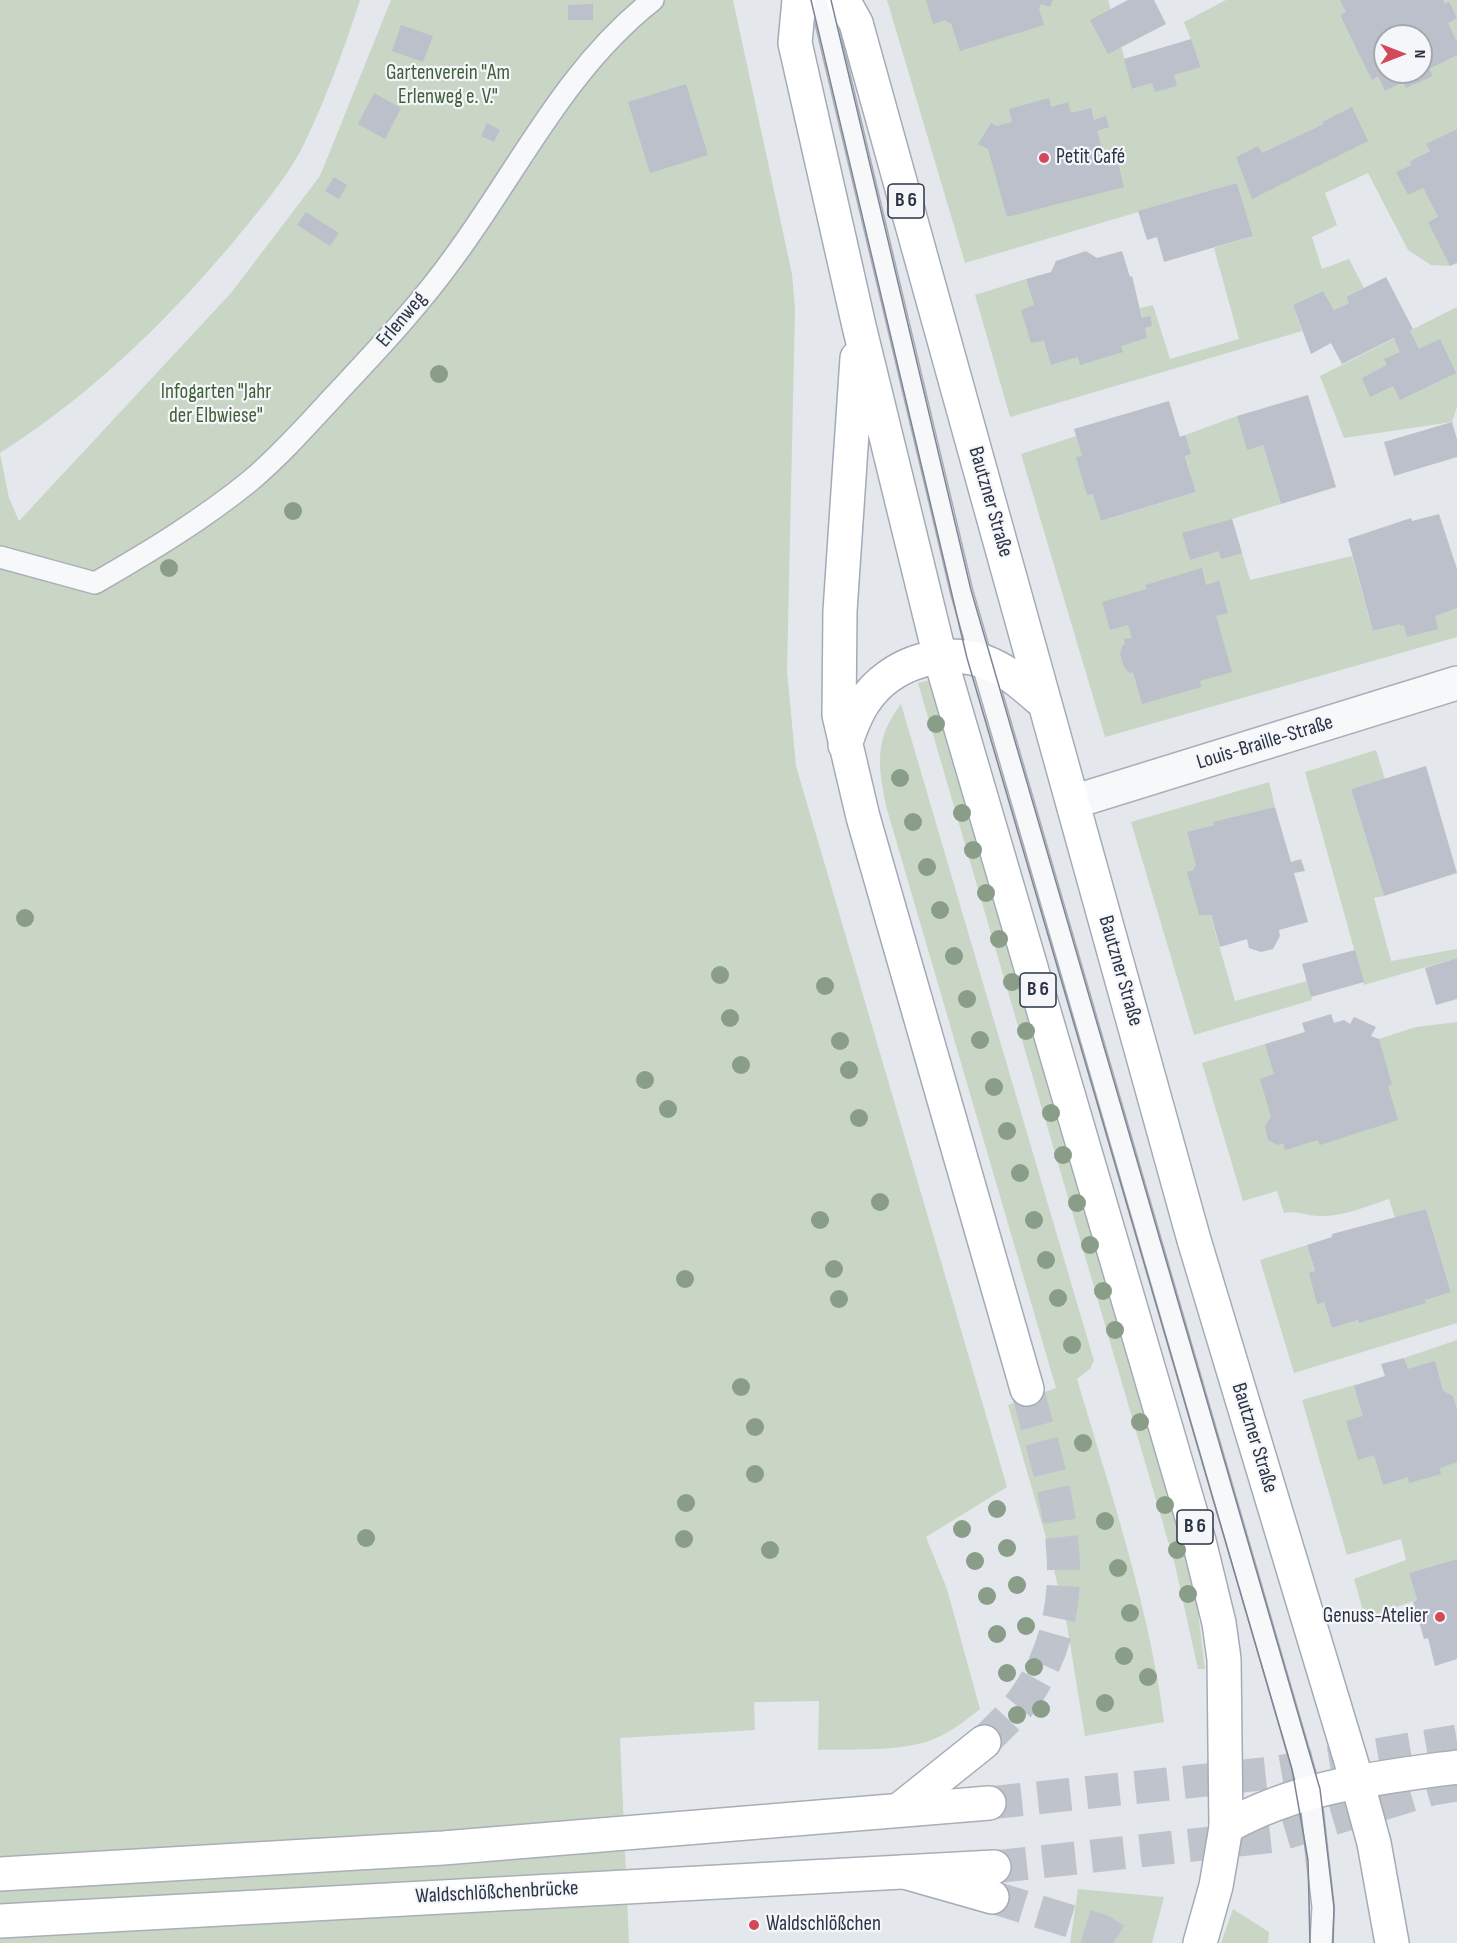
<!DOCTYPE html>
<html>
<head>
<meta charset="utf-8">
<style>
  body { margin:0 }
  #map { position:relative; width:1457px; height:1943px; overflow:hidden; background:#e4e7ec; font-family:"Sofia Sans Condensed",sans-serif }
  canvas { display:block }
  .north { position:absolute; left:1373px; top:24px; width:60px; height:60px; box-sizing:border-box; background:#f4f6f9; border:2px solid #a4a8b1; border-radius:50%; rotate:90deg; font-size:16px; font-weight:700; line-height:24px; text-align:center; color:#2b3445 }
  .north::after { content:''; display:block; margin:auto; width:21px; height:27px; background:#d1495b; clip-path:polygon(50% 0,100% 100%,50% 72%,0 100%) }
</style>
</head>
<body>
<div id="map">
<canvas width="1457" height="1943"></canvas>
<div class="north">N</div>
</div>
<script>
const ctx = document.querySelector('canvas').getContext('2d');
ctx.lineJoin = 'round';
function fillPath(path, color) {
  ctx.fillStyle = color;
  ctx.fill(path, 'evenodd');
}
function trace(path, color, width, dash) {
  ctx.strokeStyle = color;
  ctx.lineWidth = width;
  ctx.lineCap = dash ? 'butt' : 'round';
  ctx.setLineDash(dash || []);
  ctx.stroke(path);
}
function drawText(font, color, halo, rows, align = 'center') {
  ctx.font = font + ' "Sofia Sans Condensed",sans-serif';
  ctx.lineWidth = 4.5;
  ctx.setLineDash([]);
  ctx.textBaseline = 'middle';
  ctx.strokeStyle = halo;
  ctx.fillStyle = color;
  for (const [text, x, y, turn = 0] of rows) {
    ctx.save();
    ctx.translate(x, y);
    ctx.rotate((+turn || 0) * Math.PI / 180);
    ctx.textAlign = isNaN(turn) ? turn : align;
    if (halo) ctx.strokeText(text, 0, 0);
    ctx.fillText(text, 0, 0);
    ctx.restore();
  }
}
fillPath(new Path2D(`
  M 0,0 L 360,0 C 345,47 324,104 302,148 C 286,179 257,213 235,240 C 166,322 91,395 0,453 L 9,498 L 19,521 L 231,293 L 320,176 L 391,0 L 733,0 L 792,274 L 795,309 L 787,671 L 796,766 L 1007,1487 L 926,1537 L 947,1589 L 980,1709 C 965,1721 951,1732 934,1739 C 899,1753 854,1748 818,1750 L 819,1701 L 762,1702 L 754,1702 L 755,1730 L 620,1738 L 629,1943 L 0,1943 Z
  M 887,0 L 1108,0 L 1133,89 L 1201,66 L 1184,22 L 1226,0 L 1457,0 L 1457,129 L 1427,144 L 1430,151 L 1410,161 L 1411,165 L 1397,172 L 1408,195 L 1423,188 L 1438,217 L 1429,222 L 1450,266 L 1431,265 L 1408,250 L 1368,173 L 1325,193 L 1337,225 L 1312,237 L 1322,269 L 1349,259 L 1364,288 L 1346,297 L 1349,303 L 1334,310 L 1323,291 L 1293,305 L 1302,331 L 1010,417 L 975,295 L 1026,279 L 1052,364 L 1147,338 L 1140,308 L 1153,305 L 1170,359 L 1239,339 L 1214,248 L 1253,236 L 1237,183 L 965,263 ZM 1385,36 L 1421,36 L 1421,72 L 1385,72 Z
  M 1457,307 L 1457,407 L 1452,422 L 1344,438 L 1320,376 Z
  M 1237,416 L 1247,449 L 1263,445 L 1281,504 L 1232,519 L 1250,580 L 1352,556 L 1373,631 L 1457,608 L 1457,637 L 1105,737 L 1021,454 L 1076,436 L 1102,521 L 1196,492 L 1180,437 Z
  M 930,680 L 1185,1554 L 1196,1595 L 1205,1669 L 1198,1669 L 1175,1565 L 918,683 Z
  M 901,704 L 1094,1361 L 1090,1369 L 1077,1379 C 1110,1491 1149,1605 1164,1722 L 1085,1736 L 1067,1625 L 1049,1548 L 1008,1405 L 1056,1388 L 886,806 C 878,765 874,739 901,704 Z
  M 1376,750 L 1385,779 L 1351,789 L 1384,896 L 1374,898 L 1391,961 L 1457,949 L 1457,958 L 1364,985 L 1305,772 Z
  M 1269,782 L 1275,807 L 1187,833 L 1235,1001 L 1307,981 L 1312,1000 L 1194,1035 L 1131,822 Z
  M 1457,1022 L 1457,1323 L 1294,1373 L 1260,1260 L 1307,1245 L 1332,1328 L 1451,1291 L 1426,1209 L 1395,1218 L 1389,1199 C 1367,1206 1343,1217 1321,1216 C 1307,1216 1298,1210 1284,1213 L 1277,1191 L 1243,1201 L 1202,1063 L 1265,1044 L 1379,1039 L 1416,1027 Z
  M 1457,1340 L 1457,1559 L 1409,1573 L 1417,1600 L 1365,1618 L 1354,1579 L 1406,1560 L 1401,1539 L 1347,1555 L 1302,1400 L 1407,1370 L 1404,1358 Z
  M 1078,1889 L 1164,1897 L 1152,1943 L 1070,1943 Z
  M 1233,1909 L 1269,1932 L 1268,1943 L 1221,1943 Z`), '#c9d6c5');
fillPath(new Path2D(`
  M 926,0 L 1053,0 L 1050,7 L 1041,4 L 1039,9 L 1044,25 L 960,51 L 951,23 L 948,23 L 946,20 L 933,24 Z
  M 1128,0 L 1154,0 L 1166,24 L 1108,54 L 1090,20 Z
  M 1340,0 L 1443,0 L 1445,4 L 1449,2 L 1457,18 L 1448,23 L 1457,42 L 1457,55 L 1429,69 L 1433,76 L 1406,88 L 1403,82 L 1385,91 L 1378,76 L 1372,80 L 1340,15 L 1346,12 ZM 1385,36 L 1421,36 L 1421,72 L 1385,72 Z
  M 593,4 L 593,20 L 568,20 L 568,5 Z
  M 401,25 L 433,36 L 423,62 L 392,51 Z
  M 1191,39 L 1201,67 L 1174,75 L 1177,86 L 1155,92 L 1152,83 L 1132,89 L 1124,59 Z
  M 686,84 L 708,155 L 650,173 L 628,102 Z
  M 374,93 L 401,108 L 385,139 L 358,124 Z
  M 1049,98 L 1051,107 L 1068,102 L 1071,113 L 1091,108 L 1094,120 L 1106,116 L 1109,127 L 1097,131 L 1106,162 L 1117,159 L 1124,187 L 1007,217 L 988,149 L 978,144 L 991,123 L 997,126 L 1012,122 L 1009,109 Z
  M 1352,107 L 1368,141 L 1252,199 L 1236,157 L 1258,146 L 1262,153 L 1324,124 L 1322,122 Z
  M 487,123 L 500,130 L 494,142 L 481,136 Z
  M 1457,129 L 1457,263 L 1450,266 L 1428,222 L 1438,217 L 1423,188 L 1408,195 L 1396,172 L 1411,165 L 1410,161 L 1430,151 L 1426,144 Z
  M 334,177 L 347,185 L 339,199 L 325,191 Z
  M 1237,183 L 1253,236 L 1164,262 L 1157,237 L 1147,240 L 1138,211 Z
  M 306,212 L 339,233 L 330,246 L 297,225 Z
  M 1086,251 L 1097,258 L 1122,251 L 1130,277 L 1132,276 L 1142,318 L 1150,316 L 1152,326 L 1145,328 L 1147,338 L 1121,346 L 1123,352 L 1080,365 L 1078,357 L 1051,365 L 1044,341 L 1031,343 L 1021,310 L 1034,305 L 1026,279 L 1051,272 L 1056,261 Z
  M 1386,277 L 1413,329 L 1410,331 L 1419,349 L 1440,339 L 1456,373 L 1400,400 L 1393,386 L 1370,397 L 1362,378 L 1387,365 L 1384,359 L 1400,352 L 1394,338 L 1342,364 L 1331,343 L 1311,354 L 1293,305 L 1323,291 L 1334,310 L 1349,303 L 1346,297 Z
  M 1308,395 L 1336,487 L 1281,504 L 1263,445 L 1247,450 L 1237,416 Z
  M 1169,401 L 1180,437 L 1185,435 L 1191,454 L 1185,456 L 1196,492 L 1101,521 L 1093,494 L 1087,495 L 1076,457 L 1082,456 L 1074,429 Z
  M 1452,422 L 1457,439 L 1457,457 L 1394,476 L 1384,442 Z
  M 1439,514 L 1457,569 L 1457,608 L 1435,616 L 1438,629 L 1407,637 L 1404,625 L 1400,626 L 1400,624 L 1373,631 L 1348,539 L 1411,518 L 1412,521 Z
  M 1232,519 L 1242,553 L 1221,559 L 1219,551 L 1190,560 L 1182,533 Z
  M 1202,568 L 1206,585 L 1219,581 L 1228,613 L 1216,616 L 1232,672 L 1200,681 L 1201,687 L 1142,704 L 1133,672 L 1130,673 L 1124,667 L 1120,654 L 1123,645 L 1125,644 L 1124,639 L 1132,638 L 1128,625 L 1110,630 L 1102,602 L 1147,589 L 1145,585 Z
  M 1426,766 L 1457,873 L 1384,896 L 1351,789 Z
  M 1275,807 L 1291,862 L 1301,859 L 1305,871 L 1294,873 L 1308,922 L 1279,930 L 1280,936 L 1273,949 L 1261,952 L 1249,948 L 1247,939 L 1220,947 L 1211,915 L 1199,915 L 1187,872 L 1194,870 L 1194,867 L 1196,866 L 1187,832 L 1214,825 L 1213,822 Z
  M 1355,950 L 1364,982 L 1311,997 L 1302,964 Z
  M 1457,958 L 1457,999 L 1436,1005 L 1425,968 Z
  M 1331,1014 L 1334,1023 L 1344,1020 L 1350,1024 L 1354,1017 L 1376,1027 L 1371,1036 L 1379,1039 L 1392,1085 L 1388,1086 L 1398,1120 L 1320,1145 L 1318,1140 L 1285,1150 L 1283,1143 L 1278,1145 L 1268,1140 L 1265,1126 L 1271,1117 L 1260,1079 L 1274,1074 L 1265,1044 L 1305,1032 L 1302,1023 Z
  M 1426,1209 L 1451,1292 L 1425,1300 L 1426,1303 L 1359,1323 L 1358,1320 L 1332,1328 L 1324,1302 L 1317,1304 L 1309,1273 L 1315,1271 L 1307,1245 L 1332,1237 L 1332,1234 Z
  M 1404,1358 L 1408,1369 L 1435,1361 L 1443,1391 L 1453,1396 L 1457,1410 L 1457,1462 L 1440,1468 L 1441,1474 L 1409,1483 L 1408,1477 L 1383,1485 L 1374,1455 L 1358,1460 L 1346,1421 L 1363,1416 L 1354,1386 L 1385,1376 L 1381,1364 Z
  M 1457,1559 L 1457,1659 L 1435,1666 L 1428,1638 L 1424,1639 L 1413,1602 L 1417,1600 L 1409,1573 Z`), '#bbc0ca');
trace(new Path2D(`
  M 989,1803 L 1272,1773 L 1457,1741
  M 994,1867 L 1275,1836 L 1432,1789 L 1457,1785`), '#bfc3cb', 33, [33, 16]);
trace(new Path2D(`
  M 984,1742 C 1001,1725 1020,1708 1032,1687 C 1091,1590 1054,1489 1027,1389
  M 992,1897 L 1102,1931 L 1121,1943`), '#bfc3cb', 33, [33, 16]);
const lane = new Path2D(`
  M 821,0 L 962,593 L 1310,1792 L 1323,1907 L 1321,1943
  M 0,557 L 95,583 C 149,552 202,520 250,481 C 281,455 309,423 336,394 C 377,350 419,306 454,257 C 519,169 565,69 653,0`);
const street = new Path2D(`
  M 1073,802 L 1457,683`);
const secondary = new Path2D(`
  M 1226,1827 C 1299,1786 1376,1778 1457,1767
  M 0,1874 L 443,1848 L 989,1803
  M 0,1921 L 994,1867`);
const primary = new Path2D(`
  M 799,0 L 795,43 L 859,326 L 940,657 L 1199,1541 L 1219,1623 L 1224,1659 L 1226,1827 L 1216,1886 L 1200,1943
  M 843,0 L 856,23 L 1194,1240 L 1357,1781 L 1374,1843 L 1392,1943
  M 857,358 L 840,611 L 839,715 L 863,817 L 1027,1389
  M 845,745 C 850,730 855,715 864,702 C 890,662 948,644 992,665 C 1012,674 1028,689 1044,703
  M 899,1810 L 984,1742
  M 904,1872 L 992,1897`);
trace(lane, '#a9aeb7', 24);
trace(street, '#a9aeb7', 36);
trace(secondary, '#a9aeb7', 36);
trace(primary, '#a3abb8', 36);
trace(lane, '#f7f8fa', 21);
trace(street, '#f7f8fa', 33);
trace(secondary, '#fff', 33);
trace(primary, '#fff', 33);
trace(new Path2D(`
  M 811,0 L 967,658 L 1292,1769 L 1308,1860 L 1310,1943
  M 831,0 L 971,590 L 1320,1789 L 1334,1908 L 1333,1943`), '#7d8696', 1.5);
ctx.fillStyle = '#899d89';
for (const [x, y] of [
  [439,374],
  [293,511],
  [169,568],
  [936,724],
  [900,778],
  [962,813],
  [913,822],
  [973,850],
  [927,867],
  [986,893],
  [940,910],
  [25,918],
  [999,939],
  [954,956],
  [720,975],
  [1012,982],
  [825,986],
  [967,999],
  [730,1018],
  [1026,1031],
  [980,1040],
  [840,1041],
  [741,1065],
  [849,1070],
  [645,1080],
  [994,1087],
  [668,1109],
  [1051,1113],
  [859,1118],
  [1007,1131],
  [1063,1155],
  [1020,1173],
  [880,1202],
  [1077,1203],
  [820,1220],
  [1034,1220],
  [1090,1245],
  [1046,1260],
  [834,1269],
  [685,1279],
  [1103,1291],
  [1058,1298],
  [839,1299],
  [1115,1330],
  [1072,1345],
  [741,1387],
  [1140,1422],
  [755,1427],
  [1083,1443],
  [755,1474],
  [686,1503],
  [1165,1505],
  [997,1509],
  [1105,1521],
  [962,1529],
  [366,1538],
  [684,1539],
  [1007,1548],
  [770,1550],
  [1177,1550],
  [975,1561],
  [1118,1568],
  [1017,1585],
  [1188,1594],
  [987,1596],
  [1130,1613],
  [1026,1626],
  [997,1634],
  [1124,1656],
  [1034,1667],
  [1007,1673],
  [1148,1677],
  [1105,1703],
  [1041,1709],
  [1017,1715]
]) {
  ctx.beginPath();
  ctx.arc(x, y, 9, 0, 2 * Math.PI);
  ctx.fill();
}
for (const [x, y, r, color] of [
  [1044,158,6,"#d1495b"],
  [1440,1617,6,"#d1495b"],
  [754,1925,6,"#d1495b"]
]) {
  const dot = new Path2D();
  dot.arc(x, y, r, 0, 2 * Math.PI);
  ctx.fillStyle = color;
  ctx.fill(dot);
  trace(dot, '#f4f6f9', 2);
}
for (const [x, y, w] of [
  [906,201,36],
  [1038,990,36],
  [1195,1527,36]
]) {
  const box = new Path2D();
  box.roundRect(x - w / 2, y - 17, w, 34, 4.5);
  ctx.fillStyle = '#f4f6f9';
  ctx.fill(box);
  trace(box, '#2b3445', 1.5);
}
drawText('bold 20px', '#2b3445', null, [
  ["B 6",906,201],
  ["B 6",1038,990],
  ["B 6",1195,1527]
]);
drawText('21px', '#3f6138', '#f4f6f9', [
  ["Gartenverein \"Am",448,74],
  ["Erlenweg e. V.\"",448,98],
  ["Infogarten \"Jahr",216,393],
  ["der Elbwiese\"",216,417]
]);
drawText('21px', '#2b3445', '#f4f6f9', [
  ["Petit Café",1056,158],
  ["Genuss-Atelier",1428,1617,"right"],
  ["Waldschlößchen",766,1925]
], 'left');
drawText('21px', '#2b3445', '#f4f6f9', [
  ["Erlenweg",402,320,-50],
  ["Bautzner Straße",990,502,74],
  ["Louis-Braille-Straße",1265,743,-17],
  ["Bautzner Straße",1120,971,74],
  ["Bautzner Straße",1254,1438,73],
  ["Waldschlößchenbrücke",497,1893,-3]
]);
</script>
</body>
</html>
